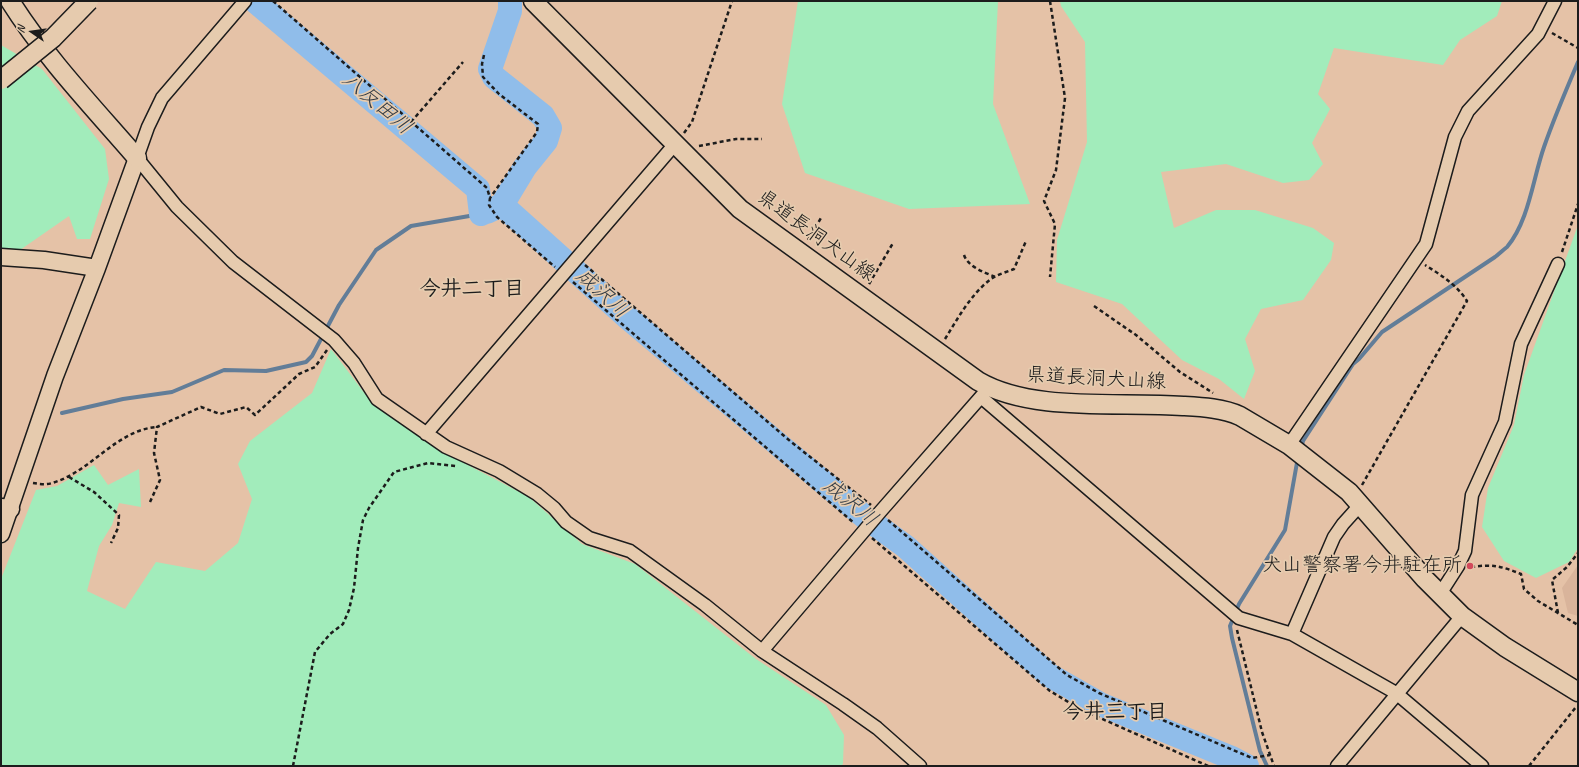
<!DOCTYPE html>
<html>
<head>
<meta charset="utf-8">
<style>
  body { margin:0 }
  #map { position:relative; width:1579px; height:767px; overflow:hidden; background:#e5c2a7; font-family:Caveat,sans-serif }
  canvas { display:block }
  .frame { position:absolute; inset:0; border:2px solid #1c1c1c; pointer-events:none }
  .north { position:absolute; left:12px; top:12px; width:40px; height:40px; -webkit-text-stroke:3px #e6cbae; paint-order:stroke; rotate:283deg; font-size:11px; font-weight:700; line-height:16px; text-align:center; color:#1c1c1c }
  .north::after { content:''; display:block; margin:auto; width:14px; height:18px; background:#1c1c1c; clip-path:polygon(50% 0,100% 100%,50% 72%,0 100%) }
</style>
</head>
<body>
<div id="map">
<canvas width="1579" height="767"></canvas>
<div class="frame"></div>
<div class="north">N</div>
</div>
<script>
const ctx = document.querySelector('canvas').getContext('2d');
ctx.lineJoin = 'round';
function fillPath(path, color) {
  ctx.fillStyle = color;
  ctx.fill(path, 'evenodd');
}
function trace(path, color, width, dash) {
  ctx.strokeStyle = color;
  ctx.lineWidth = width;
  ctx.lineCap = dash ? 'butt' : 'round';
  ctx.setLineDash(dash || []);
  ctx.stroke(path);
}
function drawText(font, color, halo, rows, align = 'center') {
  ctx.font = font + ' Caveat,"Klee One",sans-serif';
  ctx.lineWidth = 3.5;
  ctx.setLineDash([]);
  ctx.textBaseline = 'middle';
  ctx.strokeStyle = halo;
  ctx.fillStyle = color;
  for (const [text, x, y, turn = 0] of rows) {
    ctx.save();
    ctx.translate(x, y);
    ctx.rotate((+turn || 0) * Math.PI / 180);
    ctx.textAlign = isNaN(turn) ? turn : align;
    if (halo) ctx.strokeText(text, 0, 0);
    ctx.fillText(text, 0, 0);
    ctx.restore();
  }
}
fillPath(new Path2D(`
  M 1578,565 L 1578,616 L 1568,613 L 1562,588 Z`), '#d9b49b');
fillPath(new Path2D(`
  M 798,1 L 998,1 L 993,104 L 1030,204 L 909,209 L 805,173 L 782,104 Z
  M 1060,1 L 1502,1 L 1497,16 L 1460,40 L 1443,65 L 1334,48 L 1318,94 L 1330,109 L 1312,143 L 1323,164 L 1309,180 L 1283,183 L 1226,164 L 1161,172 L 1174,228 L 1216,210 L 1255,210 L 1313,228 L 1334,243 L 1331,260 L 1303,300 L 1261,309 L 1245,339 L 1255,371 L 1244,399 L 1219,379 L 1182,360 L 1122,304 L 1056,282 L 1057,240 L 1087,142 L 1085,42 L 1061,6 Z
  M 1,45 L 42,69 L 105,149 L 109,179 L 90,239 L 77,239 L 69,216 L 20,250 L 1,249 Z
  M 1578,225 L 1578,548 L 1569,562 L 1536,578 L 1504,561 L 1482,527 L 1488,488 L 1514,425 L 1524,375 Z
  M 331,349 L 372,403 L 443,452 L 529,497 L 582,544 L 635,564 L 756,659 L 826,705 L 844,735 L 843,763 L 842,766 L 1,766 L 1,579 L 36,490 L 57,486 L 94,465 L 108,485 L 139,469 L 141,507 L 119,503 L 112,525 L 99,546 L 87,591 L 125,609 L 156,562 L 205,571 L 238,543 L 252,499 L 238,464 L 250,441 L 312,393 Z`), '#a2ecbb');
trace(new Path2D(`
  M 62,413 L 123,399 L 172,392 L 224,370 L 266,371 L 306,362 L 312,356 L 339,305 L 376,250 L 411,226 L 481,214
  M 1301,449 L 1303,441 L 1353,364 L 1359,359 L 1382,332 L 1495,257 C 1499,254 1503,250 1507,247 C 1529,221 1533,178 1544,147 C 1554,118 1566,90 1578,62
  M 1267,766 L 1260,751 L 1232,638 L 1230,626 L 1239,604 L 1285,530 L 1298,457`), '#627d98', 4);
trace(new Path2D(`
  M 256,2 L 478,189 L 481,214
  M 487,212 L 502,205 L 525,167 L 546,141 L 550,128 L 543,116 L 494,77 L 490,69 L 510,11 L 510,1
  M 481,214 L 502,205 L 628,318 L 866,518 L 905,546 L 1049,675 L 1100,704 L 1232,758 L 1247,766`), '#90bdea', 24);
const minor = new Path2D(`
  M 245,1 L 162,98 L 148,127 L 137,158 L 177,207 L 233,262 L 334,340 L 354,363 L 377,399 L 446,447 L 499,471 L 537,494 L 554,508 L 566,522 L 589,538 L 630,551 L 705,605 L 762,651 L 843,704 L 877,728 L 920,766
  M 981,397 L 1239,618 L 1292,634 L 1396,693 L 1482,766
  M 426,434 L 675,144
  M 1289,445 L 1426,244 L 1455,137 L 1468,111 L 1538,34 L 1555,1
  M 1440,594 L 1458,566 L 1465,551 L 1472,495 L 1505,422 L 1521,344 L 1558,264
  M 1292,634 L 1334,537 L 1343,524 L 1361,504
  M 762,651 L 880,512 L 986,391
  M 1337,766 L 1462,616`);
const tertiary = new Path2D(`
  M 1,257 L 44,260 L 97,268
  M 1,534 L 55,376 L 97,268 L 137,158`);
const secondary = new Path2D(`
  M 10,1 C 46,58 93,107 137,158
  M 533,1 L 740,209 L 978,381 C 1033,413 1120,401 1183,406 C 1201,407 1223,408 1240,416 L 1289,445 L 1349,492 L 1425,579 L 1462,616 L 1505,647 L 1578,692
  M 1,508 L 10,509`);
trace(minor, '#1c1c1c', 15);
trace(tertiary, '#1c1c1c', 19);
trace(secondary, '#1c1c1c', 21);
trace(new Path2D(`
  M 273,1 L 487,188 L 490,198 L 489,205 L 497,217 L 555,267
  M 1050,1 L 1065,98 L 1056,170 L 1044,201 L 1055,224 L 1050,277
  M 1552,33 L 1578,48
  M 484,55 L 482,64 L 483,77 L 499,94 L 538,124 L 537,132 L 490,198
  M 411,122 L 463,62
  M 684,133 L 692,122 L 732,1
  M 699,146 L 736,139 L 762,139
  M 808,240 L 821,218
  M 1562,252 L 1578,204
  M 964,255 C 968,267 984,272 995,277
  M 585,265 L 790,441 L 871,505
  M 573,282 L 854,523
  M 869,284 L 893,243
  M 1094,306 L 1136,335 L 1180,372 L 1213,393
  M 945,339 C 958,318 971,294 991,279 C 998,274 1007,272 1014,269 L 1026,241
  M 69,477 L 94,492 L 119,515 L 118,528 L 111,543
  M 33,483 C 39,484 46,485 52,483 C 91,472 116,430 157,427
  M 1362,485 L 1467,301 C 1457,285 1441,275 1425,265
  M 150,502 L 160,480 L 154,453 L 157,427 L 201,407 L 220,414 L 246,407 L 255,415 L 299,374 L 315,367 L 327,350
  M 888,520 L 1067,675 L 1099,693 L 1252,758 L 1270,755
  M 872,538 L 1050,691 L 1080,709 L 1208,766
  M 1471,567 C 1493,564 1501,566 1521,574 L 1524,589 L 1538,601 L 1578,625
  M 1558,613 L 1552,580 L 1567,567 L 1578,553
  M 1237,630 L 1262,732 L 1274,766
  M 293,766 L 315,652 L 330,634 L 343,624 L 349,610 L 354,588 L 358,548 L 363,520 L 369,508 L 394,472 L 428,463 L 456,466
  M 1529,766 L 1576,707`), '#1c1c1c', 2.5, [4, 3]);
trace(minor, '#e6cbae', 12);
trace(tertiary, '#e6cbae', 16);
trace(secondary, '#e6cbae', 18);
const secondaryBridge = new Path2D(`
  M 1,80 L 53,38 L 89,1`);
trace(secondaryBridge, '#1c1c1c', 21, []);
trace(secondaryBridge, '#e6cbae', 18);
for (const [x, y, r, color] of [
  [1470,566,4,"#d1495b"]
]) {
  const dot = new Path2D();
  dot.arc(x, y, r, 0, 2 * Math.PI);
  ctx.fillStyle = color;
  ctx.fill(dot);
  trace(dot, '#e6cbae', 1.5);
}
drawText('20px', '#1c1c1c', '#e6cbae', [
  ["県道長洞犬山線",816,236,36],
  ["県道長洞犬山線",1096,379,3]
]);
drawText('20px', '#1c1c1c', '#e6cbae', [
  ["犬山警察署今井駐在所",1462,566]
], 'right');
drawText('italic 21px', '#333c45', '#e6cbae', [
  ["八反田川",377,104,40],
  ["成沢川",602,294,42],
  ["成沢川",850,503,39]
]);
drawText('bold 21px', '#1c1c1c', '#e6cbae', [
  ["今井二丁目",472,289],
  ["今井三丁目",1115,712]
]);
</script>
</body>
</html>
